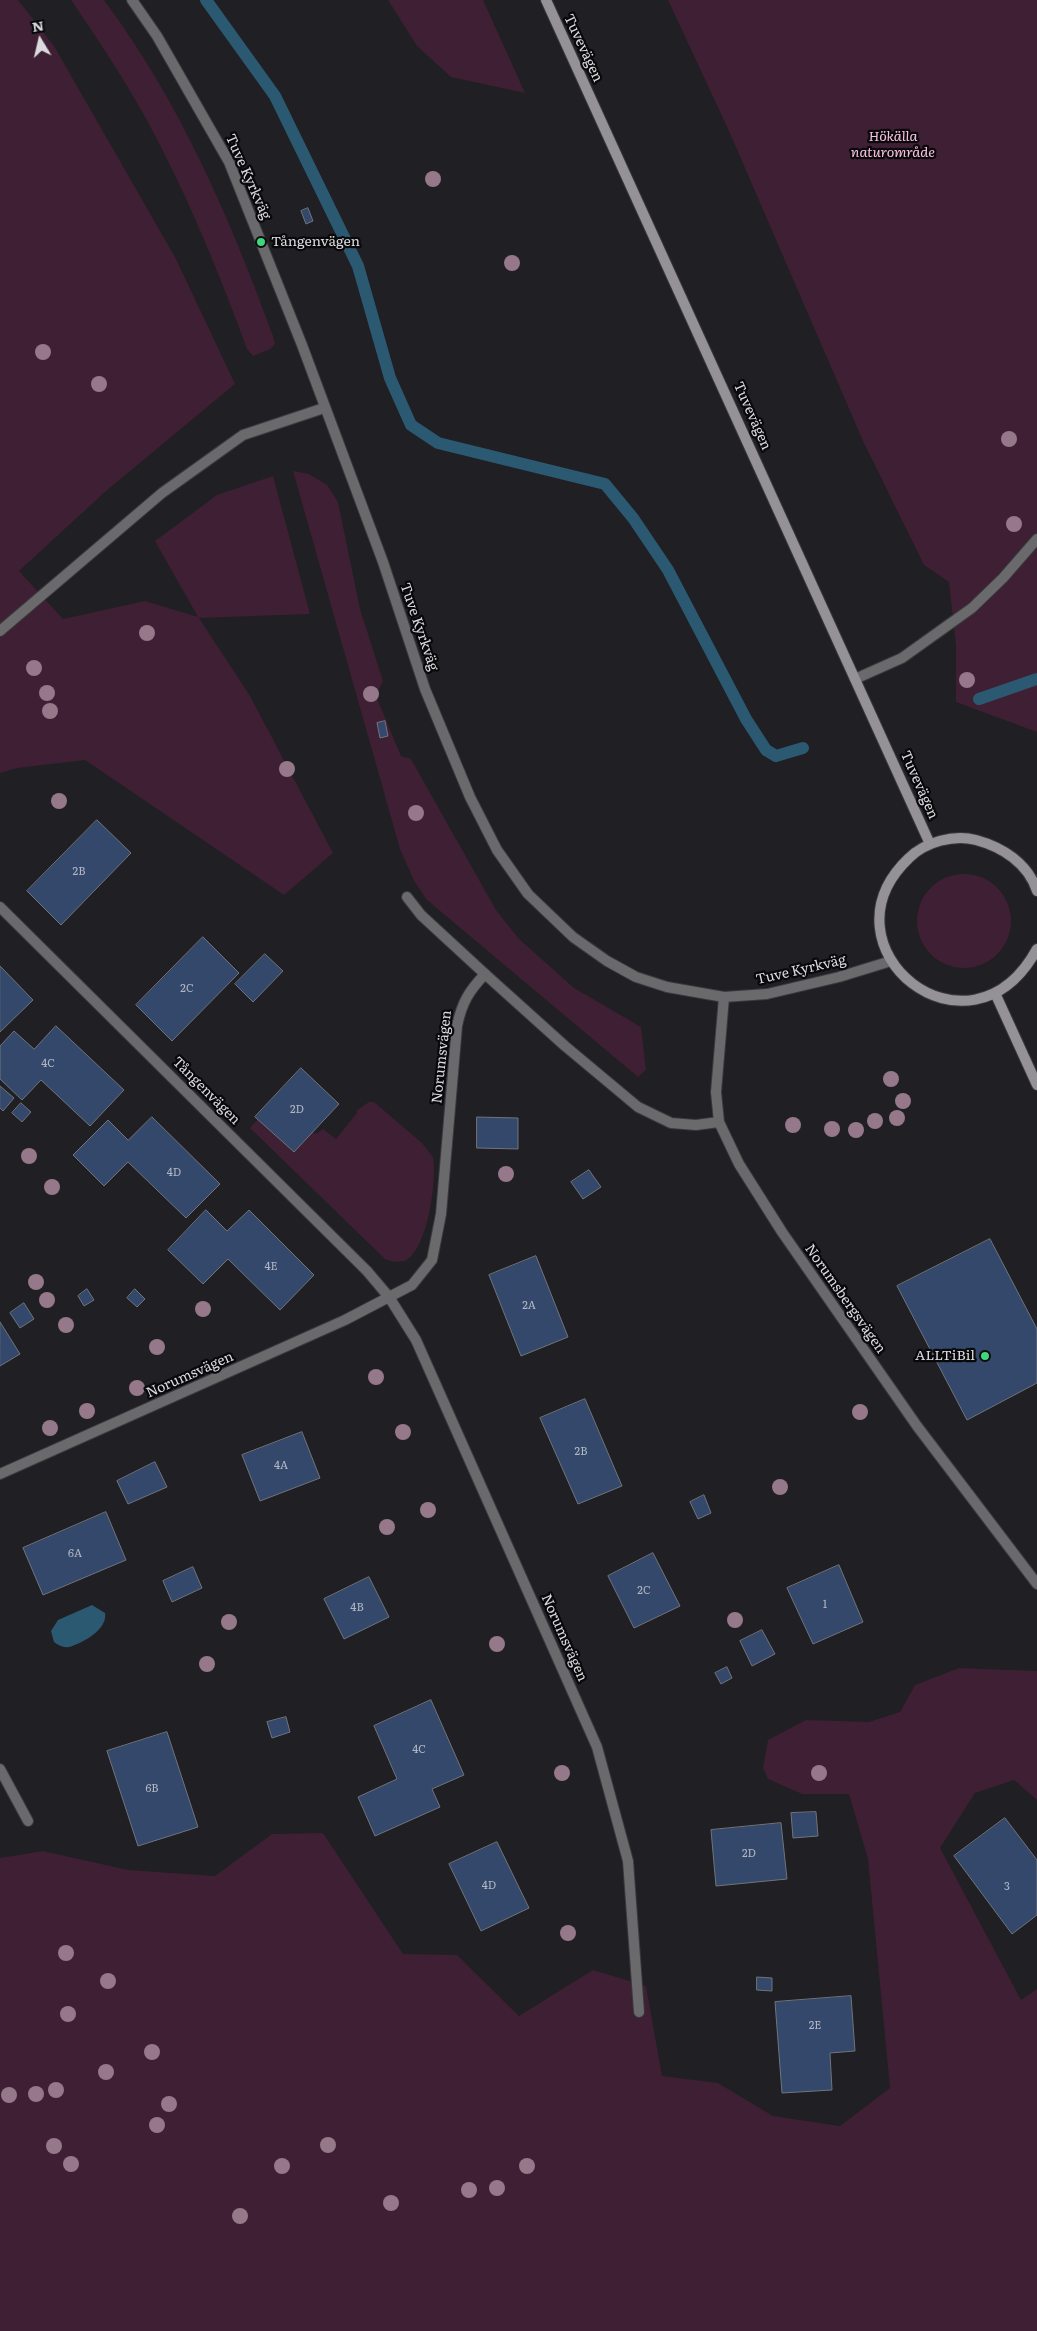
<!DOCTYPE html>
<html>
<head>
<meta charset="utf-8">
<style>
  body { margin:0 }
  #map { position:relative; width:1037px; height:2331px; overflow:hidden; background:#1f1f24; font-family:Literata,serif }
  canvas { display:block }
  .north { position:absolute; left:15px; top:15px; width:50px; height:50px; -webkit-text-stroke:4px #09090b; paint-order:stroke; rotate:351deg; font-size:14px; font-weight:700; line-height:20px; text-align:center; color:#dbdbdf }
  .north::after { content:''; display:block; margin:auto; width:18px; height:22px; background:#dbdbdf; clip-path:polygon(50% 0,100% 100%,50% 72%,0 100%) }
</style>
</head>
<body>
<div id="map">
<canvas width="1037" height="2331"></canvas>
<div class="north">N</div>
</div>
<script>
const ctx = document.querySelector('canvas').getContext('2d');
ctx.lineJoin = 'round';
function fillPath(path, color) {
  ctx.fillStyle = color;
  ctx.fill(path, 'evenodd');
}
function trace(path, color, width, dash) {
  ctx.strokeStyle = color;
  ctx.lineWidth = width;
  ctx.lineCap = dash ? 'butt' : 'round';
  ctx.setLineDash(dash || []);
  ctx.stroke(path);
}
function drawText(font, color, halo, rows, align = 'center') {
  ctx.font = font + ' Literata,serif';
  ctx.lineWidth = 4.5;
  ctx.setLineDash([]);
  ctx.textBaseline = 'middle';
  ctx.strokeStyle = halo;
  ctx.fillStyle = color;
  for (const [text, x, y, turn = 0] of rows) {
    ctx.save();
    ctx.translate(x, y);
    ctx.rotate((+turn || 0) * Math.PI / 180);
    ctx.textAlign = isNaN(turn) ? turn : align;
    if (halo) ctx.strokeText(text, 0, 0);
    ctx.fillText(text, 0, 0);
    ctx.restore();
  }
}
fillPath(new Path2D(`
  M 0,0 L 18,0 L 54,46 L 176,259 L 235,384 L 106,491 L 19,571 L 63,619 L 145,601 L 198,617 L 155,541 L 217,495 L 273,476 L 310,614 L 199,618 L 250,696 L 333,853 L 284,895 L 85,760 L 17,768 L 0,773 Z
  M 71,0 L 104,0 C 180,102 230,218 273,336 L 275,344 L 270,349 L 253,356 L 247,349 C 218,270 185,189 144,115 C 122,76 97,38 71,0 Z
  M 388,0 L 483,0 L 525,93 L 451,77 L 417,46 Z
  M 668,0 L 1037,0 L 1037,732 L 956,702 L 956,646 L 949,582 L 924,565 L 863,441 L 729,131 Z
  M 293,471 L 309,474 L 327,485 L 338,502 L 360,609 L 383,681 L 376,696 L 401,756 L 411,759 L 496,910 L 519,939 L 574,988 L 641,1027 L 646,1070 L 638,1077 L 427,900 L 414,881 L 400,849 Z
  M917 921a47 47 0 1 1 94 0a47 47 0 1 1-94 0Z
  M 369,1102 L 374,1102 L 422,1143 L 433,1157 C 437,1181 428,1249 405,1261 L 394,1262 L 385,1259 L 250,1128 L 258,1119 L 294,1152 L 313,1132 L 316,1134 L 323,1129 L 336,1139 L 357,1113 L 356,1111 Z
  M 959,1668 L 1037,1671 L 1037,1800 L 1014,1780 L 975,1793 L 940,1848 L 1021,2000 L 1037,1989 L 1037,2331 L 0,2331 L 0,1858 L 43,1851 L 128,1870 L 215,1876 L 272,1834 L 323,1833 L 403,1954 L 457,1955 L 519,2016 L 593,1970 L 646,1986 L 662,2076 L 718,2083 L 773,2116 L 840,2126 L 890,2088 L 868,1859 L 849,1794 L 802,1794 L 768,1779 L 763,1768 L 768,1740 L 806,1720 L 869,1722 L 900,1712 L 915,1685 Z`), '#3f1f33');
fillPath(new Path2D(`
  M 92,1605 L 105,1613 C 108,1629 83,1643 69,1647 C 63,1648 58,1645 54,1642 L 51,1631 L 58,1620 Z`), '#2b5971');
trace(new Path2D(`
  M 206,0 L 275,96 L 358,266 L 390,378 L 411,425 L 438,443 L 605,484 L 633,518 L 668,570 L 746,719 L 766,750 L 776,756 L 803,748
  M 979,699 L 1037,679`), '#2b5971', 12);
const building = new Path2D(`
  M 308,208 L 313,221 L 306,224 L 301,211 Z
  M 385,721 L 388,736 L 380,738 L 377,723 Z
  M 97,820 L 131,853 L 61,925 L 27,891 Z
  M 203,937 L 239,973 L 172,1041 L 136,1005 Z
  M 265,954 L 283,971 L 253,1002 L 235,984 Z
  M 0,966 L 33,1000 L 0,1032 Z
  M 56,1026 L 124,1090 L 90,1126 L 41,1080 L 22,1100 L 0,1079 L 0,1046 L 14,1031 L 34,1049 Z
  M 301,1068 L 339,1104 L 294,1152 L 255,1117 Z
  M 0,1086 L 14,1098 L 3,1111 L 0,1108 Z
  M 21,1103 L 31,1112 L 22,1122 L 12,1113 Z
  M 152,1117 L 220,1184 L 186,1218 L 128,1162 L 104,1186 L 73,1155 L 108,1120 L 128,1140 Z
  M 477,1117 L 518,1118 L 518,1149 L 477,1148 Z
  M 589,1170 L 601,1187 L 583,1199 L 571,1182 Z
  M 206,1210 L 227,1231 L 249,1210 L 314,1275 L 280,1310 L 228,1259 L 203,1284 L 168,1250 Z
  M 990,1239 L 1037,1329 L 1037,1383 L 967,1420 L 897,1286 Z
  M 536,1256 L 568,1337 L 521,1356 L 489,1275 Z
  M 87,1289 L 94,1300 L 84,1306 L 78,1296 Z
  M 135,1289 L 145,1299 L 137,1307 L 127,1298 Z
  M 24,1303 L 34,1319 L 20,1328 L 10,1313 Z
  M 0,1322 L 20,1354 L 0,1366 Z
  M 585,1399 L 622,1486 L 578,1504 L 540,1418 Z
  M 302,1432 L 320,1478 L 260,1501 L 242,1455 Z
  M 155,1462 L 167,1487 L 128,1504 L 117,1481 Z
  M 704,1495 L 711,1513 L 698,1519 L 690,1502 Z
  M 106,1512 L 126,1560 L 43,1595 L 23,1548 Z
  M 653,1553 L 680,1606 L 634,1628 L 608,1576 Z
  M 839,1565 L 863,1622 L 813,1644 L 787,1588 Z
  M 193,1567 L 202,1588 L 172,1602 L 163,1581 Z
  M 369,1577 L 389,1617 L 344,1639 L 324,1599 Z
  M 762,1630 L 775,1654 L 752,1666 L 740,1641 Z
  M 727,1667 L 732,1678 L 721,1684 L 715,1673 Z
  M 431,1700 L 464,1775 L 432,1789 L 440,1807 L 375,1836 L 358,1797 L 397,1779 L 374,1726 Z
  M 286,1717 L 290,1732 L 272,1738 L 267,1722 Z
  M 167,1732 L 198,1827 L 138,1846 L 107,1751 Z
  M 816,1812 L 818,1836 L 793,1838 L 791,1813 Z
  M 1005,1818 L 1037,1860 L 1037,1915 L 1012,1934 L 954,1856 Z
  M 781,1823 L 787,1879 L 716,1886 L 711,1830 Z
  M 497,1842 L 529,1908 L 481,1931 L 449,1864 Z
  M 757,1977 L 772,1978 L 772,1991 L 757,1990 Z
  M 851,1996 L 855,2051 L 830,2053 L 832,2090 L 782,2093 L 775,2002 Z`);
fillPath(building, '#34486b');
trace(building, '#71747a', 1);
const service = new Path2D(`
  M 855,679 L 902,658 L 972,608 L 1003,578 L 1037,539
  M 407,897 L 421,915 L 485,974`);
const minor = new Path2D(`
  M 0,631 L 162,493 L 243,435 L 324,408
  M 0,907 L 367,1271 L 389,1297 L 416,1340 L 597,1747 L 628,1861 L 639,2012
  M 724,997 L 716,1092 L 719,1122 L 739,1164 L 782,1232 L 917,1426 L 1037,1584
  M 0,1474 L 345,1320 L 412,1285 L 432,1260 L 441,1214 L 457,1026 C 462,1002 469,991 485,974 L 565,1046 L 638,1107 L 671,1123 L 696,1125 L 719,1122
  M 0,1769 L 28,1821`);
const tertiary = new Path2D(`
  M 132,0 L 157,36 L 229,162 L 302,345 L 383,562 L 425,689 L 470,797 L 497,850 L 528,894 L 573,937 L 607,961 L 636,977 L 667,987 L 724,997 L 767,994 L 839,977 L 891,961`);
const secondary = new Path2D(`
  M 546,0 L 930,844
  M 1037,891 C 1028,863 1002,847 976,840 C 954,834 925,842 909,858 C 815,947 969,1073 1037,949
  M 995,993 L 1037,1085`);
trace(service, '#39393e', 12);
trace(minor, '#39393e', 12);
trace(tertiary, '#39393e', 12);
trace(secondary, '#39393e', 12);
trace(service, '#6a696b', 10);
trace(minor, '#6a696b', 10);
trace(tertiary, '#6a696b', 10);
trace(secondary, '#959297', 10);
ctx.fillStyle = '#96788b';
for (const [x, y] of [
  [433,179],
  [512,263],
  [43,352],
  [99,384],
  [1009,439],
  [1014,524],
  [147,633],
  [34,668],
  [967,680],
  [47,693],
  [371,694],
  [50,711],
  [287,769],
  [59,801],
  [416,813],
  [891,1079],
  [903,1101],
  [897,1118],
  [875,1121],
  [793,1125],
  [832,1129],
  [856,1130],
  [29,1156],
  [506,1174],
  [52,1187],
  [36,1282],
  [47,1300],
  [203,1309],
  [66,1325],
  [157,1347],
  [376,1377],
  [137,1388],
  [87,1411],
  [860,1412],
  [50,1428],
  [403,1432],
  [780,1487],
  [428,1510],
  [387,1527],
  [735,1620],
  [229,1622],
  [497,1644],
  [207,1664],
  [562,1773],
  [819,1773],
  [568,1933],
  [66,1953],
  [108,1981],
  [68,2014],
  [152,2052],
  [106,2072],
  [56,2090],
  [36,2094],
  [9,2095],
  [169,2104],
  [157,2125],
  [328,2145],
  [54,2146],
  [71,2164],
  [282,2166],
  [527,2166],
  [497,2188],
  [469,2190],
  [391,2203],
  [240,2216]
]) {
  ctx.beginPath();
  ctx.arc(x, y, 8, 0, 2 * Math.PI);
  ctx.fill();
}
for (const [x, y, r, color] of [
  [261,242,5,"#3fd77d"],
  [985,1356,5,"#3fd77d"]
]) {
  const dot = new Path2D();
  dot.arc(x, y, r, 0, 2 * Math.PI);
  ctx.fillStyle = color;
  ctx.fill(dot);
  trace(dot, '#09090b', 2);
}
drawText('11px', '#b1b6c2', null, [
  ["2B",79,872],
  ["2C",187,989],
  ["4C",48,1064],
  ["2D",297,1110],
  ["4D",174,1173],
  ["4E",271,1267],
  ["2A",529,1306],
  ["2B",581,1452],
  ["4A",281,1466],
  ["6A",75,1554],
  ["2C",644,1591],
  ["1",825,1605],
  ["4B",357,1608],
  ["4C",419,1750],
  ["6B",152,1789],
  ["2D",749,1854],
  ["4D",489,1886],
  ["3",1007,1887],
  ["2E",815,2026]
]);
drawText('14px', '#dbdbdf', '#09090b', [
  ["Tuvevägen",583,48,65],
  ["Tuve Kyrkväg",248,177,66],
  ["Tuvevägen",752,416,66],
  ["Tuve Kyrkväg",419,627,71],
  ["Tuvevägen",919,785,66],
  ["Tuve Kyrkväg",801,970,-13],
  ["Norumsvägen",442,1057,-84],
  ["Tångenvägen",206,1091,45],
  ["Norumsbergsvägen",845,1299,55],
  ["Norumsvägen",190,1375,-24],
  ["Norumsvägen",564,1638,66]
]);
drawText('italic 14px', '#f8c0e0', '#09090b', [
  ["Hökälla",893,137],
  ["naturområde",893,153]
]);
drawText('14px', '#dbdbdf', '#09090b', [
  ["Tångenvägen",271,242],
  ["ALLTiBil",975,1356,"right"]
], 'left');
</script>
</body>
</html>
